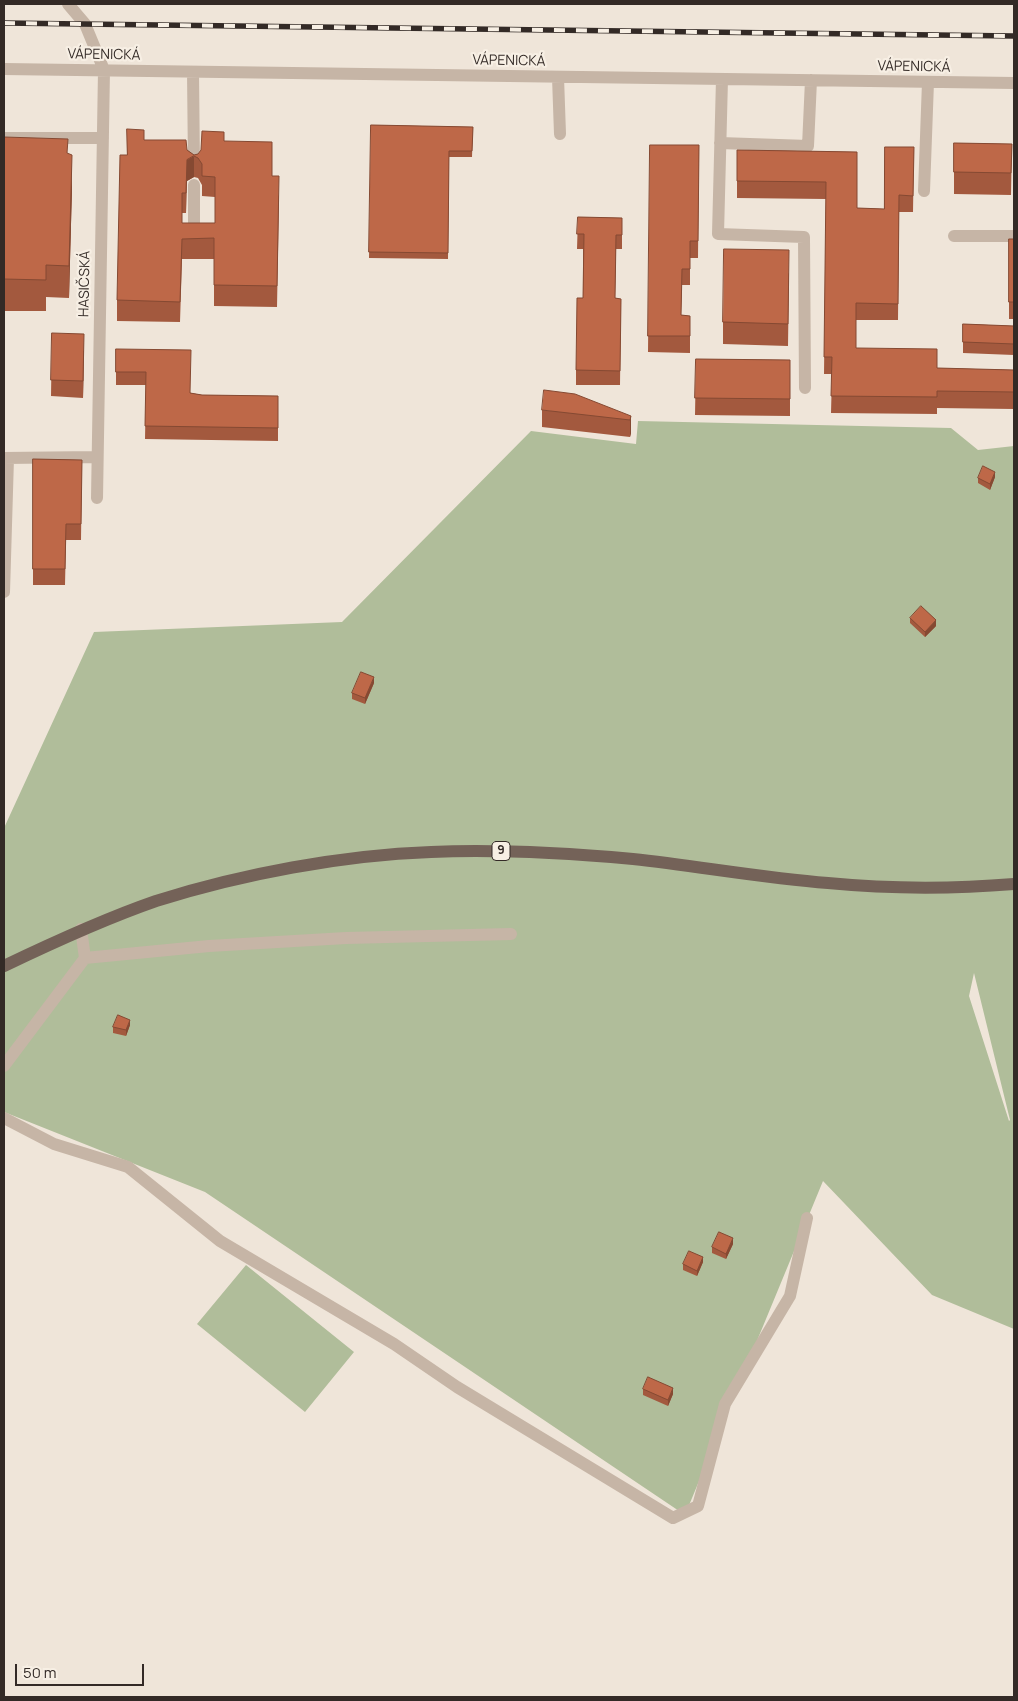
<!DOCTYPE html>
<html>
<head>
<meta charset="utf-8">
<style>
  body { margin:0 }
  #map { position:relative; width:1018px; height:1701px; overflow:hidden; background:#efe5d9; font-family:Manrope,sans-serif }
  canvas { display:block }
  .frame { position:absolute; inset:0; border:5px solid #332a26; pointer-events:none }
  .scale { position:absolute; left:15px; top:1664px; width:129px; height:22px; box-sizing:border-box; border:2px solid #332a26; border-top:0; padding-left:6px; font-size:15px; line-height:18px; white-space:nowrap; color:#332a26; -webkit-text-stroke:4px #f7efe4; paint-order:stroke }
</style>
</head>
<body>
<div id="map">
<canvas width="1018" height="1701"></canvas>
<div class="frame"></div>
<div class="scale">50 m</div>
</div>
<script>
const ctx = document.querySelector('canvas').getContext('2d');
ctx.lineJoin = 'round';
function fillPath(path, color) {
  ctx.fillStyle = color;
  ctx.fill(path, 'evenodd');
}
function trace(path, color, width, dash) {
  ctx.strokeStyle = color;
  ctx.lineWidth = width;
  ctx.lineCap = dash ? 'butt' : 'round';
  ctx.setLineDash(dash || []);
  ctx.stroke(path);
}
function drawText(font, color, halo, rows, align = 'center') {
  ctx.font = font + ' Manrope,sans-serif';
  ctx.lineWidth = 4.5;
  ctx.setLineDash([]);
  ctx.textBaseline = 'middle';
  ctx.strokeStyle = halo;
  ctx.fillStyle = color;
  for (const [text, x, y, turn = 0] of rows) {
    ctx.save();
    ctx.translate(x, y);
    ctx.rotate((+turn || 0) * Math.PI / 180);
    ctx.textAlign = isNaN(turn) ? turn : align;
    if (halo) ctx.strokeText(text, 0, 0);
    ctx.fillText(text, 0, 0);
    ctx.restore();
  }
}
fillPath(new Path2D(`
  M 638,421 L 951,428 L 978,450 L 1014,446 L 1014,1133 L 1013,1132 L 1014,1137 L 1014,1329 L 932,1295 L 823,1181 L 685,1515 L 205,1192 L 4,1112 L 4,828 L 94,632 L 342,622 L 531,431 L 636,444 ZM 974,973 L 1010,1120 L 1009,1121 L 969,996 Z
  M 246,1265 L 354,1352 L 305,1412 L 197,1324 Z`), '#b0bd9a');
trace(new Path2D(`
  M 68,4 L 85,24 L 104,70 L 97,498
  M 4,69 L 1014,83
  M 193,72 L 194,167
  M 558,77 L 560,134
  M 722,79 L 718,234 L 804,237 L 805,388
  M 4,138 L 103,138
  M 720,143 L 808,146 L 811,80
  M 924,191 L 928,82
  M 194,225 L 194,185
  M 954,236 L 1014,236
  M 4,458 L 97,457
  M 4,592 L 8,458
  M 85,958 L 209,946 L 346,938 L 511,934
  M 4,1066 L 85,958 L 81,929
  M 4,1118 L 54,1144 L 128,1167 L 220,1241 L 394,1344 L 457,1387 L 673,1518 L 698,1506 L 725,1404 L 790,1296 L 807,1218`), '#c6b5a6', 12);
trace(new Path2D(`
  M 4,966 C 54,942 104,919 156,901 C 241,874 343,855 431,852 C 498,849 566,853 633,859 C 698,866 763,878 828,883 C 890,889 952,889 1014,884`), '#746258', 12);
const rail = new Path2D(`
  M 4,23 L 1014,36`);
trace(rail, '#332a26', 5.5);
trace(rail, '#f7efe4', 4, [11]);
fillPath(new Path2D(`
  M 371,125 L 473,127 L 472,157 L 449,157 L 448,259 L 369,258 Z
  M 4,137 L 68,154 L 72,187 L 69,298 L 46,297 L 46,311 L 4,311 Z
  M 144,140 L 187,150 L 194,155 L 198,154 L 224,141 L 272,176 L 279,197 L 277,307 L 214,306 L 214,259 L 182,259 L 180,322 L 117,321 L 117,300 L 127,155 ZM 194,177 L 198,178 L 202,185 L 202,196 L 215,197 L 215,223 L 182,223 L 182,213 L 186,213 L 187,181 Z
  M 954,143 L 1012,144 L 1011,195 L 954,194 Z
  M 650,145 L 699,145 L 698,258 L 690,258 L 690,285 L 682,285 L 681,315 L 690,316 L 690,353 L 648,352 Z
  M 914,147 L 913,212 L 899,212 L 898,320 L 856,320 L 856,348 L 937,368 L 1014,370 L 1014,409 L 937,408 L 937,414 L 831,413 L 832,374 L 824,374 L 826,199 L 737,198 L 737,150 L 857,152 L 857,208 L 884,209 Z
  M 578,217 L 622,218 L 622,249 L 616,249 L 615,298 L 621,299 L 620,385 L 576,385 L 576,370 L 583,298 L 583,249 L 577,249 Z
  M 1009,239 L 1014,239 L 1014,319 L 1009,319 Z
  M 789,273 L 788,346 L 723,344 L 723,322 Z
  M 963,324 L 1014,326 L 1014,355 L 963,353 Z
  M 52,333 L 84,351 L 83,398 L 51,396 Z
  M 116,349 L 191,393 L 202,395 L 278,396 L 278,441 L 145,439 L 146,385 L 116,385 Z
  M 696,359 L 790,360 L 790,416 L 695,415 Z
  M 542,410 L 631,416 L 631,433 L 630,437 L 542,427 Z
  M 33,459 L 82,460 L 81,540 L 66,540 L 65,585 L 33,585 Z
  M 995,477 L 990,490 L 978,483 L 978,478 Z
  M 910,618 L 936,626 L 925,637 L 910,623 Z
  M 374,683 L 365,704 L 352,699 L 352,693 Z
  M 130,1025 L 126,1036 L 113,1033 L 113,1027 Z
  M 733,1244 L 726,1259 L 712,1253 L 712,1247 Z
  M 703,1262 L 697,1276 L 683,1270 L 683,1264 Z
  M 643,1389 L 673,1394 L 668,1406 L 643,1395 Z`), '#a3593e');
fillPath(new Path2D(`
  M 72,155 L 72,187 L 69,298 L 69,266 Z
  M 194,156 L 194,177 L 187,181 L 186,213 L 187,160 Z
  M 84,334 L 84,351 L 83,398 L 83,381 Z
  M 631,416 L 631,433 L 630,437 L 630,420 Z
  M 995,472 L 995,477 L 990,490 L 990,484 Z
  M 936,620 L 936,626 L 925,637 L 925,632 Z
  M 374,677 L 374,683 L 365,704 L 365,698 Z
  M 130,1020 L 130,1025 L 126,1036 L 126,1030 Z
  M 733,1238 L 733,1244 L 726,1259 L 726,1254 Z
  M 703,1257 L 703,1262 L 697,1276 L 697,1271 Z
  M 673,1388 L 673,1394 L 668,1406 L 668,1400 Z`), '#854932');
const building = new Path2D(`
  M 371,125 L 473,127 L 472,151 L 449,151 L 448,253 L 369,252 Z
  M 127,129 L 144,130 L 144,140 L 186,140 L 187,150 L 194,155 L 198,154 L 201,150 L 202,131 L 224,132 L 224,141 L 272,142 L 272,176 L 279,176 L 277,286 L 214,285 L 214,238 L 182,239 L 180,302 L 117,300 L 120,155 L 127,155 ZM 194,156 L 198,158 L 202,164 L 202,176 L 215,177 L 215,223 L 182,223 L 182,193 L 186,193 L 187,160 Z
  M 4,137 L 68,139 L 67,153 L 72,155 L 69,266 L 46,265 L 46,280 L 4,279 Z
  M 954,143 L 1012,144 L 1011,173 L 954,172 Z
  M 650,145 L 699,145 L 698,241 L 690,241 L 690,269 L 682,269 L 681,315 L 690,316 L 690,336 L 648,336 Z
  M 885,147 L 914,147 L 913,196 L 899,195 L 898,304 L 856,303 L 856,348 L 937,349 L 937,368 L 1014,370 L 1014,392 L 937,391 L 937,397 L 831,396 L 832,357 L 824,357 L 826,182 L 737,181 L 737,150 L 857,152 L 857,208 L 884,209 Z
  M 578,217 L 622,218 L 622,235 L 616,235 L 615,298 L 621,299 L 620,371 L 576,370 L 577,298 L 583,298 L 584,234 L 577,234 Z
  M 1009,239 L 1014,239 L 1014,302 L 1009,302 Z
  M 724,249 L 789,250 L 788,324 L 723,322 Z
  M 963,324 L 1014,326 L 1014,344 L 963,342 Z
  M 52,333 L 84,334 L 83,381 L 51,380 Z
  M 116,349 L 191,350 L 190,393 L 202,395 L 278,396 L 278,428 L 145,426 L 146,372 L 116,372 Z
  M 696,359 L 790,360 L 790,399 L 695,398 Z
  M 544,390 L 575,394 L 631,416 L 630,420 L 542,410 Z
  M 33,459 L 82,460 L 81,524 L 66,524 L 65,569 L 33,569 Z
  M 983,466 L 995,472 L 990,484 L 978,478 Z
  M 921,606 L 936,620 L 925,632 L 910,618 Z
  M 361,672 L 374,677 L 365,698 L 352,693 Z
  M 118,1015 L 130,1020 L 126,1030 L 113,1027 Z
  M 719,1232 L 733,1238 L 726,1254 L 712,1247 Z
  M 689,1251 L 703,1257 L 697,1271 L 683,1264 Z
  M 648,1377 L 673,1388 L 668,1400 L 643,1389 Z`);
fillPath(building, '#be6848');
trace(building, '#854932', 1);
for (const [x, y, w] of [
  [501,851,18]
]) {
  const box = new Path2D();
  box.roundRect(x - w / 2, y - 9.5, w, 19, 4);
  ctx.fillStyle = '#f7efe4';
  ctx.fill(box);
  trace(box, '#332a26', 1);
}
drawText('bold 12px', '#332a26', null, [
  ["9",501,851]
]);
drawText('14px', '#332a26', '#f7efe4', [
  ["VÁPENICKÁ",104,55,1],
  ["VÁPENICKÁ",509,61,1],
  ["VÁPENICKÁ",914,67,1],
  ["HASIČSKÁ",85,284,-89]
]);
</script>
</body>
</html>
